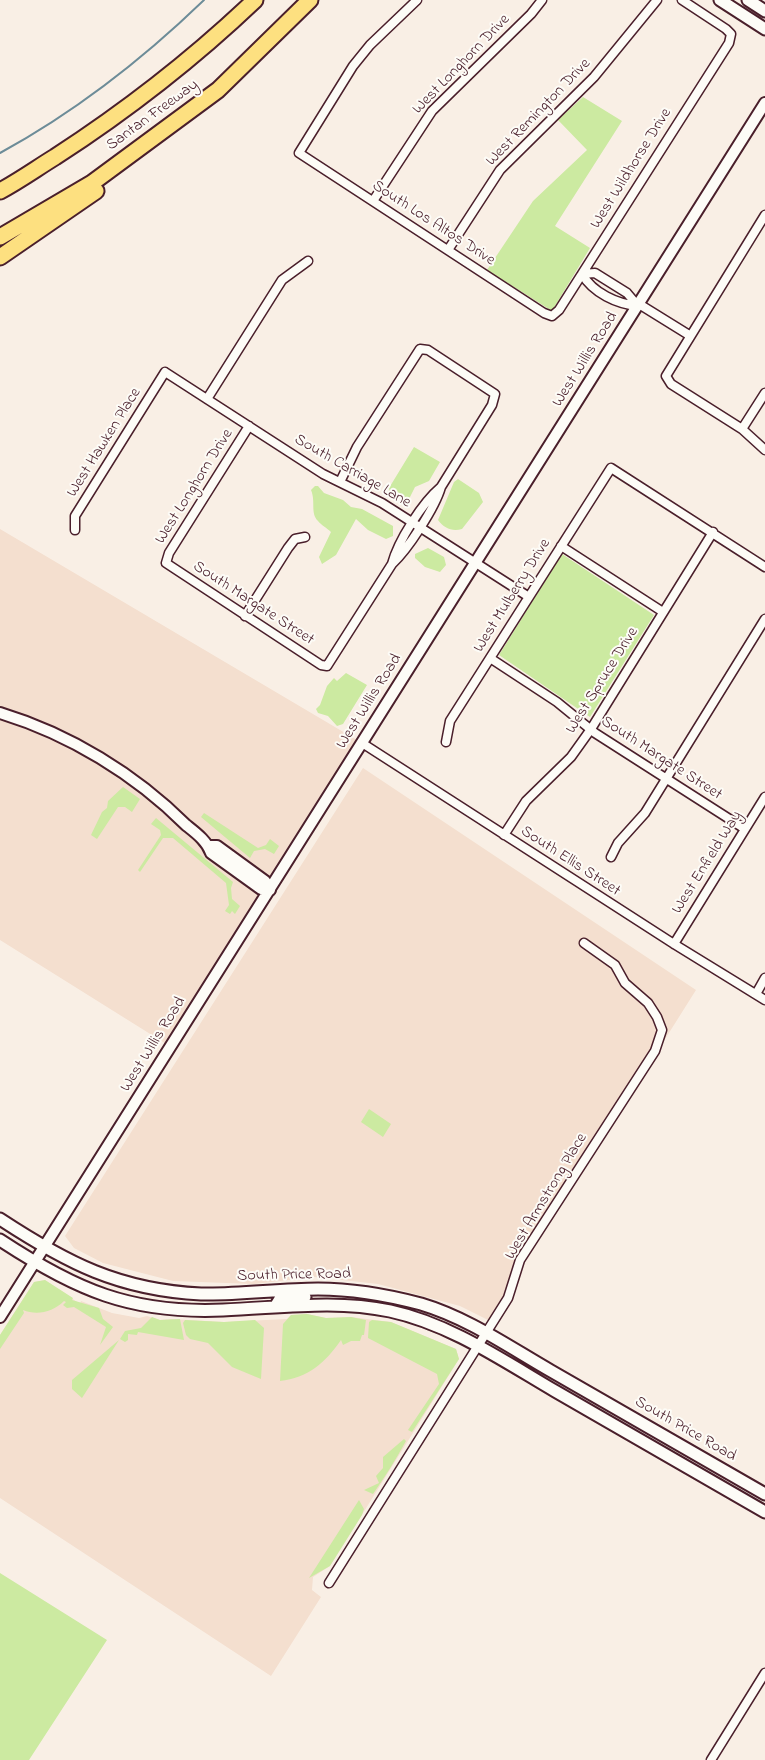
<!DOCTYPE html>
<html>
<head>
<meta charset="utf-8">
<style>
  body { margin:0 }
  canvas { display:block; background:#f9efe5 }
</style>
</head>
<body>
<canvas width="765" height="1760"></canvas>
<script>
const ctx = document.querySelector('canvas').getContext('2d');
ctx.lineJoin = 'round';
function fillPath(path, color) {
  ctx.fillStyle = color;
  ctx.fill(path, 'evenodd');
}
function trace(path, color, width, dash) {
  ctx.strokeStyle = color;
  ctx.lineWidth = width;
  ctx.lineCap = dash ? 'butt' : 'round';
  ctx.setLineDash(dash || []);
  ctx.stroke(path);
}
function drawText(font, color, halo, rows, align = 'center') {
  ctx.font = font + ' "Indie Flower",sans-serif';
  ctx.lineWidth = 4;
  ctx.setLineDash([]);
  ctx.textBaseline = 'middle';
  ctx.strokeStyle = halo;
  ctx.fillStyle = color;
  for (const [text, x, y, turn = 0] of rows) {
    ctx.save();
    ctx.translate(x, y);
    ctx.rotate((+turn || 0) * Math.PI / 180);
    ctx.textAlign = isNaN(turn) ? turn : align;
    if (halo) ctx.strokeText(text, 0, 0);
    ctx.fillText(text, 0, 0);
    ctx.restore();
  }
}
fillPath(new Path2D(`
  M 0,529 L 362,743 L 171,1047 L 0,940 Z
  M 363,768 L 696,990 L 488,1320 L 460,1306 L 378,1284 L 315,1277 L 254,1284 L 173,1281 L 103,1263 L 74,1248 L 65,1236 Z
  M 45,1280 L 80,1304 L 81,1301 L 112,1313 L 139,1318 L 147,1316 L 160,1320 L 171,1319 L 224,1322 L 287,1319 L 291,1315 L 307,1314 L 326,1318 L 351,1317 L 391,1322 L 456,1349 L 459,1359 L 330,1566 L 313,1577 L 312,1590 L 321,1597 L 271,1676 L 0,1498 L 0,1335 L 34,1282 Z`), '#f4dfcf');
fillPath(new Path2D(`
  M 583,97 L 622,121 L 555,226 L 590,248 L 552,311 L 487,270 L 533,201 L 587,150 L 558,120 Z
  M 414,447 L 440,462 L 429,481 L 415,487 L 409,499 L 403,500 L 390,493 L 389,488 Z
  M 458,479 L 479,493 L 483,502 L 462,529 C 452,532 444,528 438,520 L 454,482 Z
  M 315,486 L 318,486 L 324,493 L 343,500 L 351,507 L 362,509 L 393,526 L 393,536 L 386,539 L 368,530 L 356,519 L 336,555 L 322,564 L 319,557 L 331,532 C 327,528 321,525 318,521 C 310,513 316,502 311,490 Z
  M 428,548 L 444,557 L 446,565 L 440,572 L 425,567 L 415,558 L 415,554 Z
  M 562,554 L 654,615 L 590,717 L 499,655 Z
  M 346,673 L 367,685 L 343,724 L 337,726 L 328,716 L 318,713 L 316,709 L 320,705 L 327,686 L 334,678 L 337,681 Z
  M 123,787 L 140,799 L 132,812 L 125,807 L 118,807 L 97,839 L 91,835 L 102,812 L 107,808 L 108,801 Z
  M 204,813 L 258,848 L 266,845 L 270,839 L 279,846 L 274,854 L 265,849 L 254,851 L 250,858 L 201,817 Z
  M 156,818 L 233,882 L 231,888 L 232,899 L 240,906 L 235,914 L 232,911 L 230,914 L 225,911 L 229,905 L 226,883 L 173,838 L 163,838 L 140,872 L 138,870 L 161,835 L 160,830 L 151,824 Z
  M 369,1109 L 391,1124 L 383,1137 L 361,1122 Z
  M 45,1280 L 73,1298 L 72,1300 L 99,1308 L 103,1319 L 113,1327 L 100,1345 L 106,1327 L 74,1307 L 67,1308 L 63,1305 L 66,1302 L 64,1301 C 53,1312 37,1316 23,1310 L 24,1313 L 0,1349 L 0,1335 L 34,1282 Z
  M 307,1314 L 326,1318 L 351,1317 L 366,1320 L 364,1335 L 362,1335 L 360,1341 L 351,1341 L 343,1345 L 341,1340 C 325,1363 308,1378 280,1381 L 283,1324 L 291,1315 Z
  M 152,1317 L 160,1320 L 180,1319 L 184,1340 L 138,1332 L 137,1335 L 128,1334 L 128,1340 L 125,1342 L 120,1339 L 125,1331 L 141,1328 Z
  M 185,1320 L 224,1322 L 255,1320 L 264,1328 L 261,1379 L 232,1367 L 208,1343 L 190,1339 L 186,1335 L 183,1323 Z
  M 372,1320 L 391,1322 L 456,1349 L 459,1359 L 412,1432 L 408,1430 L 439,1384 L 437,1374 L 368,1338 L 369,1322 Z
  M 119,1340 L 82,1398 L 72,1389 L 72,1380 Z
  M 404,1439 L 406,1441 C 396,1459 385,1477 373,1494 L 364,1490 L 379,1483 L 376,1476 L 383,1468 L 383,1457 Z
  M 359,1500 L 364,1509 L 362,1515 L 330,1566 L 309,1578 Z
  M 0,1573 L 107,1640 L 29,1760 L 0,1760 Z`), '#cceaa1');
trace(new Path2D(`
  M 0,153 C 75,112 143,59 204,0`), '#6d8c98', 2);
const minor = new Path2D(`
  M 417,0 L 370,45 L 353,66 L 299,153 L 544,313 L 552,316 L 559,310 L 729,43 L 731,34 L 726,29 L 682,0
  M 373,201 L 432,111 L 531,14 L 542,0
  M 765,215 L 666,376 L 671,384 L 742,429 L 765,450
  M 448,250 L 500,170 L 594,77 L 657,0
  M 595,273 L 627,293 L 638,306 C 617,304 593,293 582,274 Z
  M 639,304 L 689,335
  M 207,399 L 282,280 L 308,261
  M 249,426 L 169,553 L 166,563 L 321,665 L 327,666 L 392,564 C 408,549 435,508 441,487 L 492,405 L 495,394 L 428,350 L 420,349 L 357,447 L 340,482
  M 742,429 L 765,393
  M 75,530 L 75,516 L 165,372 L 323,474 L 382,503 L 529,597
  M 561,546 L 663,612
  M 392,564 C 398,541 422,503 441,487
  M 245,616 L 288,548 L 295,539 L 305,537
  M 490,658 L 557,702 L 595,733 L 745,829
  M 446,742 L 450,721 L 611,468 L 765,567
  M 362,743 L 674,944 L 765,1000
  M 504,835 L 526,801 L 571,757 L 591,729 L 713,532
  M 611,857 L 618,843 L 645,813 L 765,619
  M 674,944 L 765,797
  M 756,994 L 765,978
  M 329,1583 L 508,1298 L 520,1260 L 655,1051 L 662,1030 L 657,1017 L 648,1003 L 625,983 L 615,965 L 584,943
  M 711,1760 L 765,1673`);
const tertiary = new Path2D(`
  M 0,713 C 69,734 135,774 186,825 C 196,833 207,841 211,853 L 261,889 L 270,890
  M 208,846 L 217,846 L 265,881 L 270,890
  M 0,1317 L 765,103`);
const secondary = new Path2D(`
  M 720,0 L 765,29
  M 748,0 L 765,11
  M 0,1219 C 67,1263 119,1290 201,1294 C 239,1295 279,1289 318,1289 C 353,1289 387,1295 421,1304 C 468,1318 509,1347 551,1371 C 622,1412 693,1453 765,1494
  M 0,1240 C 76,1290 131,1314 223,1310 C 279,1308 334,1299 390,1311 C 450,1324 502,1360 555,1391 C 625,1431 695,1471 765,1512
  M 275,1307 L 280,1299 L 305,1297`);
const motorway = new Path2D(`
  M 0,191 C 19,181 37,168 55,157 C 126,111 193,59 255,0
  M 0,237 L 92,183 L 218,90 L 310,0
  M 0,257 L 96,191`);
trace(minor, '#4a1f2b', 11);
trace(tertiary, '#4a1f2b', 14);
trace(secondary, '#4a1f2b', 15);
trace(motorway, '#4a1f2b', 19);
trace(minor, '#fdfcf7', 8);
trace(tertiary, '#fdfcf7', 10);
trace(secondary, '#fdfcf7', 11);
trace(motorway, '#fde080', 15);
drawText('16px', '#4a1f2b', '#fdfcf7', [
  ["West Longhorn Drive",462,65,-46],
  ["West Remington Drive",539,113,-46],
  ["Santan Freeway",153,116,-36],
  ["West Wildhorse Drive",632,169,-58],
  ["South Los Altos Drive",433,224,33],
  ["West Willis Road",586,360,-58],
  ["West Hawken Place",105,443,-58],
  ["South Carriage Lane",352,472,30],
  ["West Longhorn Drive",195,487,-58],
  ["West Mulberry Drive",513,596,-58],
  ["South Margate Street",253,604,33],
  ["West Spruce Drive",603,681,-58],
  ["West Willis Road",370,702,-58],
  ["South Margate Street",661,759,33],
  ["South Ellis Street",570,862,33],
  ["West Enfield Way",708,863,-58],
  ["West Willis Road",154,1045,-58],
  ["West Armstrong Place",547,1197,-59],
  ["South Price Road",294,1276,-1],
  ["South Price Road",685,1430,30]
]);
</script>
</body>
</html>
